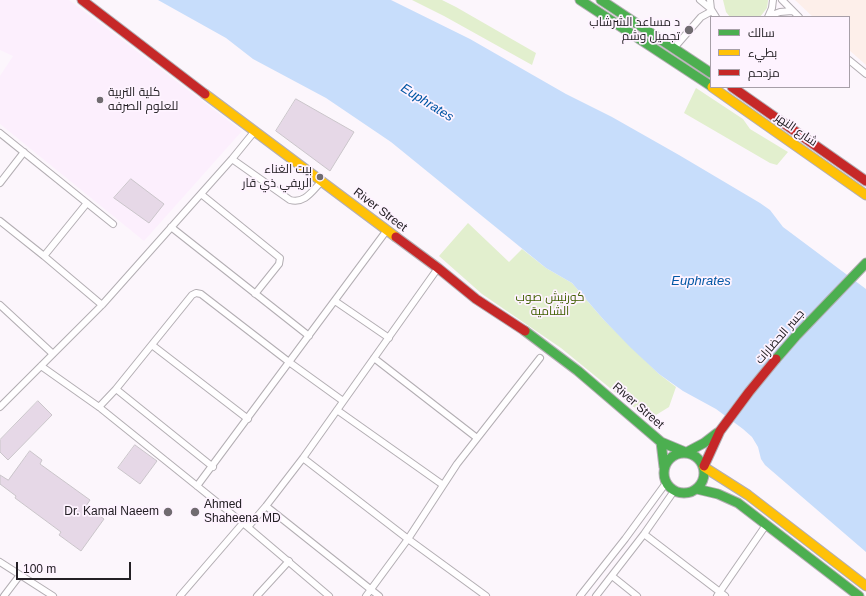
<!DOCTYPE html>
<html>
<head>
<meta charset="utf-8">
<style>
  body { margin:0 }
  #map { position:relative; width:866px; height:596px; overflow:hidden; background:#fcf6fc; font-family:Helvetica,Cairo,sans-serif }
  canvas { display:block }
  .legend { position:absolute; left:710px; top:16px; width:140px; height:72px; box-sizing:border-box; background:#fef3ff; border:1px solid #a79fa8; margin:0; padding:5px 7px; list-style:none; font-size:12px; color:#242025 }
  .legend li { display:flex; align-items:center; gap:8px; height:20px }
  .legend b { width:20px; border:1px solid #a79fa8 }
  .scale { position:absolute; left:16px; top:562px; width:115px; height:18px; box-sizing:border-box; border:2px solid #242025; border-top:0; padding-left:5px; font-size:12px; line-height:14px; white-space:nowrap; color:#242025; -webkit-text-stroke:3px #fef3ff; paint-order:stroke }
</style>
</head>
<body>
<div id="map">
<canvas width="866" height="596"></canvas>
<ul class="legend">
<li><b style="height:5px;background:#4caf50"></b>سالك</li>
<li><b style="height:5px;background:#ffc107"></b>بطيء</li>
<li><b style="height:5px;background:#c62828"></b>مزدحم</li>
</ul>
<div class="scale">100 m</div>
</div>
<script>
const ctx = document.querySelector('canvas').getContext('2d');
ctx.lineJoin = 'round';
function fillPath(path, color) {
  ctx.fillStyle = color;
  ctx.fill(path, 'evenodd');
}
function trace(path, color, width, dash) {
  ctx.strokeStyle = color;
  ctx.lineWidth = width;
  ctx.lineCap = dash ? 'butt' : 'round';
  ctx.setLineDash(dash || []);
  ctx.stroke(path);
}
function drawText(font, color, halo, rows, align = 'center') {
  ctx.font = font + ' Helvetica,Cairo,sans-serif';
  ctx.lineWidth = 3.5;
  ctx.setLineDash([]);
  ctx.textBaseline = 'middle';
  ctx.strokeStyle = halo;
  ctx.fillStyle = color;
  for (const [text, x, y, turn = 0] of rows) {
    ctx.save();
    ctx.translate(x, y);
    ctx.rotate((+turn || 0) * Math.PI / 180);
    ctx.textAlign = isNaN(turn) ? turn : align;
    if (halo) ctx.strokeText(text, 0, 0);
    ctx.fillText(text, 0, 0);
    ctx.restore();
  }
}
fillPath(new Path2D(`
  M 795,0 L 866,0 L 866,65 L 849,50 L 849,17 L 813,17 Z`), '#fdefea');
fillPath(new Path2D(`
  M 0,0 L 69,0 L 242,131 L 144,241 L 0,124 L 0,76 L 13,56 L 0,50 Z`), '#fceffd');
fillPath(new Path2D(`
  M 412,0 L 442,0 L 456,7 L 536,53 L 532,65 L 444,16 Z
  M 723,0 L 768,0 L 768,1 L 767,8 L 760,17 L 730,17 L 726,12 Z
  M 696,88 L 743,119 L 750,129 L 788,152 L 777,165 L 770,163 L 684,113 Z
  M 468,223 L 509,262 L 522,249 L 546,268 L 572,283 L 603,319 L 659,374 L 676,387 L 669,407 L 656,415 L 641,411 L 632,406 L 561,348 L 482,294 L 439,256 Z`), '#e2efce');
fillPath(new Path2D(`
  M 158,0 L 391,0 L 470,39 L 566,94 L 612,117 L 679,155 L 760,203 L 770,210 L 783,227 L 866,289 L 866,552 L 765,465 L 761,459 L 758,447 L 752,437 L 743,429 L 716,409 L 683,391 L 659,374 L 630,347 L 603,319 L 572,283 L 546,268 L 391,142 L 326,98 L 253,59 L 226,38 Z`), '#c7ddfb');
const building = new Path2D(`
  M 296,99 L 354,132 L 330,171 L 276,131 Z
  M 131,179 L 164,204 L 149,223 L 114,198 Z
  M 38,401 L 52,415 L 8,460 L 0,452 L 0,440 Z
  M 135,445 L 157,461 L 140,484 L 118,468 Z
  M 30,451 L 42,460 L 40,464 L 90,500 L 86,506 L 104,519 L 81,551 L 59,535 L 61,532 L 15,498 L 16,496 L 0,484 L 0,475 L 8,480 Z`);
fillPath(building, '#e6d8e7');
trace(building, '#cac5ca', 1);
const street = new Path2D(`
  M 700,0 L 711,9
  M 710,0 L 711,9 L 716,17
  M 782,0 L 799,17
  M 769,16 L 780,12 L 792,11
  M 768,17 L 772,8 L 773,0
  M 674,48 L 701,17 L 712,11
  M 849,60 L 866,74
  M 0,133 L 113,224
  M 232,159 L 290,200 C 305,204 312,191 322,181
  M 0,183 L 24,152
  M 201,194 L 280,258 L 279,264 L 255,294
  M 0,221 L 44,256 L 102,305
  M 171,227 L 309,336
  M 44,256 L 87,203
  M 335,301 L 389,338
  M 0,305 L 53,354
  M 152,345 L 248,419
  M 374,358 L 477,438
  M 41,366 L 99,407 L 243,523 L 329,596
  M 116,389 L 213,467
  M 0,407 L 102,305 L 232,159 L 254,132
  M 99,407 L 116,389 L 192,295 L 196,293 L 201,294 L 289,362 L 343,401
  M 337,410 L 443,485
  M 303,458 L 408,539 L 486,596
  M 197,486 L 387,230
  M 266,506 L 379,596
  M 248,527 L 266,506 L 303,458 L 438,268
  M 644,534 L 725,596
  M 0,562 L 53,596
  M 612,576 L 637,596
  M 4,596 L 20,575
  M 180,596 L 243,523
  M 257,596 L 289,561
  M 366,596 L 408,539 L 457,464 L 540,358
  M 580,596 L 625,539 L 666,483
  M 596,596 L 644,534 L 674,491
  M 717,596 L 766,525`);
const fast = new Path2D(`
  M 580,0 L 711,86
  M 601,0 L 711,73
  M 525,331 L 578,371 L 661,442 L 685,452
  M 776,359 L 796,336 L 866,263
  M 661,442 L 664,467
  M 687,452 L 704,443 L 717,433
  M664 473a20 20 0 1 1 40 0a20 20 0 1 1-40 0Z
  M 697,489 L 718,494 L 738,503 L 859,596`);
const slow = new Path2D(`
  M 712,87 L 866,195
  M 205,94 L 396,237
  M 704,467 L 748,495 L 866,586`);
const jam = new Path2D(`
  M 82,0 L 205,94
  M 732,87 L 866,181
  M 396,237 L 438,268 L 476,299 L 525,331
  M 704,466 L 720,431 L 749,392 L 776,359`);
trace(street, '#b3aeb3', 8);
trace(fast, '#b3aeb3', 11);
trace(slow, '#b3aeb3', 11);
trace(jam, '#b3aeb3', 11);
trace(street, '#fffeff', 6);
trace(fast, '#4caf50', 9);
trace(slow, '#ffc107', 9);
trace(jam, '#c62828', 9);
for (const [x, y, r, color] of [
  [689,30,5,"#706b70"],
  [100,100,4,"#706b70"],
  [320,177,4,"#706b70"],
  [168,512,5,"#706b70"],
  [195,512,5,"#706b70"]
]) {
  const dot = new Path2D();
  dot.arc(x, y, r, 0, 2 * Math.PI);
  ctx.fillStyle = color;
  ctx.fill(dot);
  trace(dot, '#fef3ff', 1.5);
}
drawText('12px', '#242025', '#fef3ff', [
  ["د مساعد الشرشاب",680,23],
  ["تجميل وشم",680,37],
  ["كلية التربية",108,93,"left"],
  ["للعلوم الصرفه",108,107,"left"],
  ["بيت الغناء",312,170],
  ["الريفي ذي قار",312,184],
  ["Ahmed",204,505,"left"],
  ["Shaheena MD",204,519,"left"],
  ["Dr. Kamal Naeem",159,512]
], 'right');
drawText('12px', '#242025', '#fef3ff', [
  ["شارع النهر",796,130,35],
  ["River Street",380,210,37],
  ["جسر الحضارات",780,337,-49],
  ["River Street",638,406,41]
]);
drawText('12px', '#436104', '#fef3ff', [
  ["كورنيش صوب",550,298],
  ["الشامية",550,312]
]);
drawText('italic 13px', '#0257a5', '#fef3ff', [
  ["Euphrates",427,103,32],
  ["Euphrates",701,281]
]);
</script>
</body>
</html>
